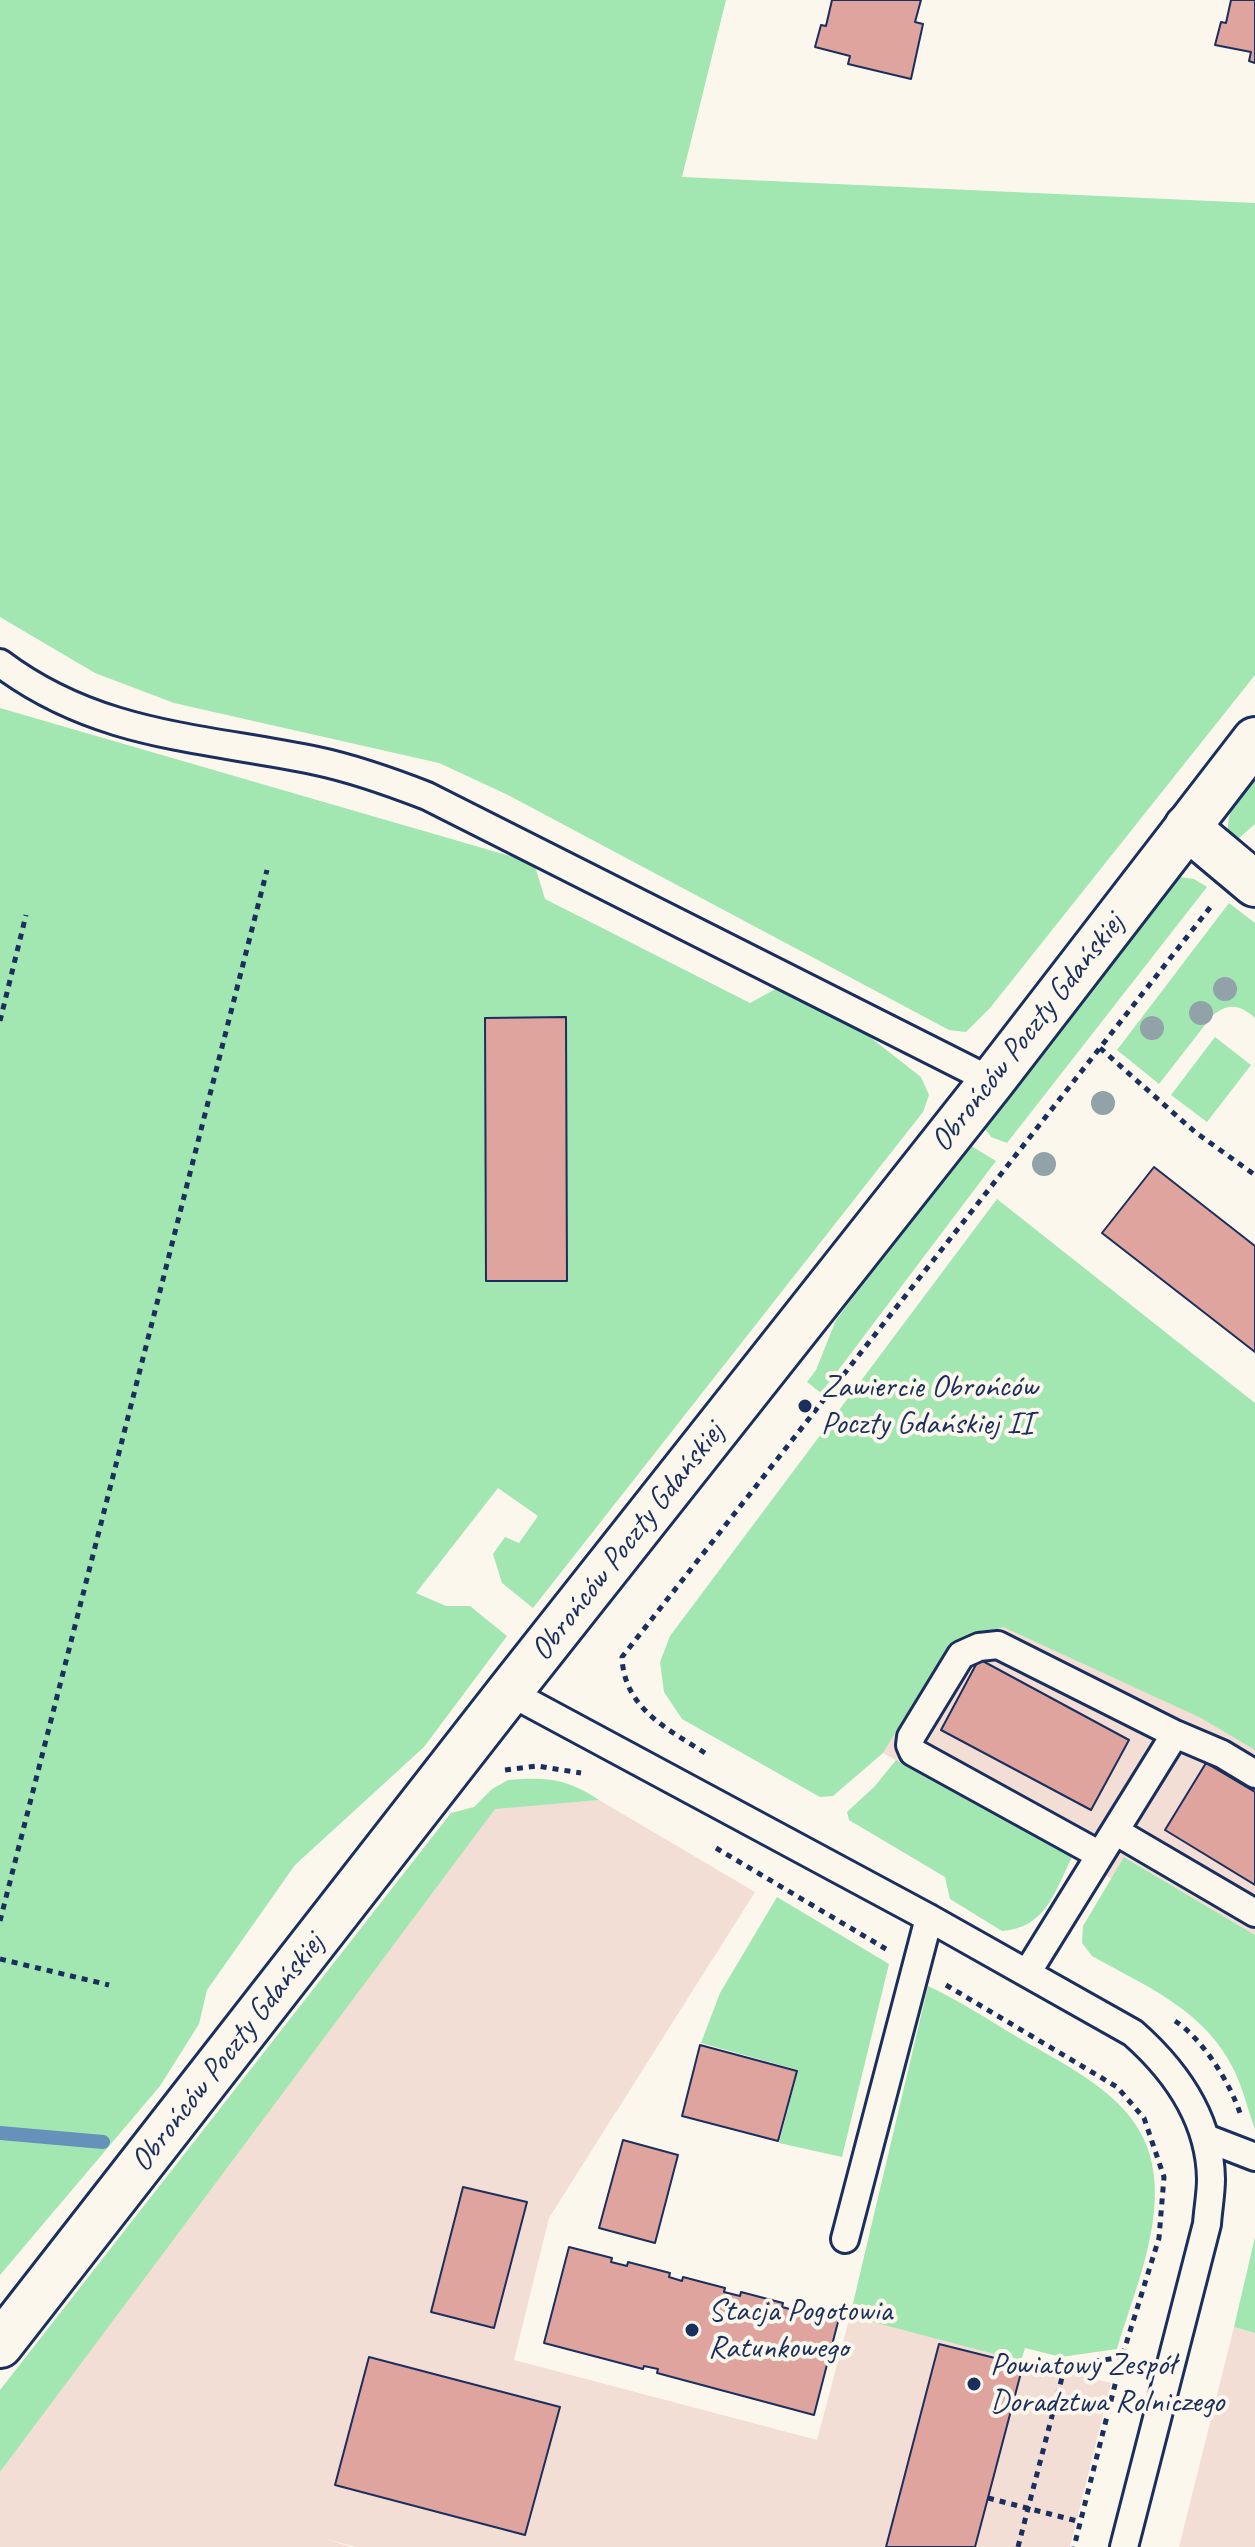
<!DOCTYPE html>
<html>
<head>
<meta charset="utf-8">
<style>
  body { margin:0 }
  canvas { display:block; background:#fbf7ec }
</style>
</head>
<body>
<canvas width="1255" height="2547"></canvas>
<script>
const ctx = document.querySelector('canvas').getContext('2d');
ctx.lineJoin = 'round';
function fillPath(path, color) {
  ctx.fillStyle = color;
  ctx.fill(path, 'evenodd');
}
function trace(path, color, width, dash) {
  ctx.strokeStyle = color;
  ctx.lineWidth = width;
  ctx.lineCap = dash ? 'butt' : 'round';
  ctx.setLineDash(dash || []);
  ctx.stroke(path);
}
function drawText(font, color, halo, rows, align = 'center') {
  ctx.font = font + ' Caveat,sans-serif';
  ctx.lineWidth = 8;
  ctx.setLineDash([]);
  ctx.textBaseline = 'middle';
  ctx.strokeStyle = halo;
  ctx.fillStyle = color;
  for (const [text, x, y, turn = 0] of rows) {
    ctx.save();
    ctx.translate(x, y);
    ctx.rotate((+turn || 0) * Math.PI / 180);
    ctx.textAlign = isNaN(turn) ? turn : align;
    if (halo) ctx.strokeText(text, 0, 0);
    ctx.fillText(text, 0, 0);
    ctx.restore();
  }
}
fillPath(new Path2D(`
  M 1003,1627 L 1202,1718 L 1255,1750 L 1255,1935 L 1125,1857 L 1112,1879 L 883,1753 L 947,1648 Z
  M 599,1800 L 755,1892 L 549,2218 L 514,2360 L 817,2440 L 850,2316 L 1111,2383 L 1070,2547 L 356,2547 L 322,2538 L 351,2547 L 0,2547 L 0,2472 L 495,1808 Z
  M 1234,2327 L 1255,2333 L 1255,2547 L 1179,2547 Z`), '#f2ded4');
fillPath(new Path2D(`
  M 0,0 L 726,0 L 682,177 L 1255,203 L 1255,675 L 990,1008 L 966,1032 L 949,1030 L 508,795 L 439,763 L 174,703 L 95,673 L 0,617 Z
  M 0,708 L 534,863 L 545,899 L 750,1003 L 779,987 L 866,1034 L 921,1077 L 929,1095 L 923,1112 L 533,1608 L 502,1583 L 493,1554 L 505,1537 L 519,1543 L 538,1516 L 498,1488 L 416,1593 L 446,1606 L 470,1606 L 507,1636 L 424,1747 L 295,1865 L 207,1990 L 199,2024 L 160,2086 L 0,2275 Z
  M 1255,777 L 1255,824 L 1239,838 L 1229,835 C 1224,810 1241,796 1255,777 Z
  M 1179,877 L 1194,879 L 1207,887 L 1007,1143 L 991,1137 L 983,1126 Z
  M 1229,903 L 1255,923 L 1255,1018 C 1239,1004 1228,1003 1212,1016 L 1159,1084 L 1117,1050 Z
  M 1215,1037 L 1251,1065 L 1207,1122 L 1171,1095 Z
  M 968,1144 L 996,1161 L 821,1393 L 807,1382 L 816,1370 L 836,1320 Z
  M 997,1199 L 1255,1403 L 1255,1750 L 1201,1718 L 1003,1627 L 947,1648 L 883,1753 L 833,1796 L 820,1797 L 682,1719 L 664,1692 L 660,1662 L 670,1636 Z
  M 896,1760 L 1072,1857 C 1055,1891 1046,1928 1002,1931 L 950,1899 L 945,1877 L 849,1820 L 847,1812 L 875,1786 Z
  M 508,1780 C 546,1777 566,1778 599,1800 L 495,1809 L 0,2472 L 0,2390 L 451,1813 L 474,1807 L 492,1789 Z
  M 1124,1857 L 1255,1935 L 1255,2129 C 1248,2110 1243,2089 1234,2070 C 1205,2010 1147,1987 1092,1956 L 1082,1943 L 1083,1926 Z
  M 777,1897 L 889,1964 L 842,2157 L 779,2143 L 798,2070 L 701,2043 L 720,1993 Z
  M 928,1986 C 960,2001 989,2020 1019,2038 C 1075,2071 1147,2102 1154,2176 C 1160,2234 1133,2295 1117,2349 L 1061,2357 L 1025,2348 L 1021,2361 L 850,2316 Z
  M 1255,2237 L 1255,2333 L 1234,2327 Z`), '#a2e6b2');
trace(new Path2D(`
  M 0,2133 L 103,2142`), '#6591ba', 14);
const building = new Path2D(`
  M 832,0 L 921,0 L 915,22 L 923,24 L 911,79 L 848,64 L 850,56 L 815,47 L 821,25 L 826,26 Z
  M 1231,0 L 1255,0 L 1255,63 L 1249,61 L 1251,52 L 1215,45 L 1221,22 L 1226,23 Z
  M 566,1017 L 567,1281 L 486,1281 L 485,1018 Z
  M 1154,1167 L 1255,1246 L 1255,1352 L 1102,1233 Z
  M 979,1659 L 1129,1740 L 1091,1810 L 941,1730 Z
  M 1206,1763 L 1255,1792 L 1255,1885 L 1165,1830 Z
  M 700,2045 L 797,2071 L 778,2141 L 682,2116 Z
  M 623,2140 L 678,2155 L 655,2243 L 599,2228 Z
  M 463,2187 L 527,2202 L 494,2328 L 431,2312 Z
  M 569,2247 L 612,2258 L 611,2262 L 627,2266 L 628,2262 L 670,2273 L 669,2277 L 682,2281 L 683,2277 L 725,2288 L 724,2292 L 740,2296 L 741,2292 L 783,2303 L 782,2307 L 797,2311 L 798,2307 L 839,2318 L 814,2415 L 657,2373 L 658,2369 L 644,2366 L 643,2369 L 544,2343 Z
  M 939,2344 L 1023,2365 L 975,2547 L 886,2547 Z
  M 369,2357 L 560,2407 L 525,2535 L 335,2485 Z`);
fillPath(building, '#dea49d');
trace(building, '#1b2f5e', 2);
const service = new Path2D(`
  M 0,663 C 98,737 202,737 317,761 C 355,769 391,782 427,796 L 992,1081
  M 509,1692 L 929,1918 L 1133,2033 C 1176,2071 1210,2120 1211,2179 C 1211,2194 1208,2209 1207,2224 L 1124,2547
  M 1115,1831 L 1255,1913
  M 1100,1855 L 913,1752 L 910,1745 L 911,1737 L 961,1655 L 979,1647 L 998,1645 L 1175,1734
  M 1027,1973 L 1175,1734 L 1222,1754 L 1255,1774
  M 1206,2138 L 1255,2157
  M 845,2239 L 929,1918`);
const minor = new Path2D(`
  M 1187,827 L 1255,884`);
const tertiary = new Path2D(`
  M 0,2345 L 509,1692 L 992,1081 L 1255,740`);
trace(service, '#1b2f5e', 32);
trace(minor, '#1b2f5e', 50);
trace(tertiary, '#1b2f5e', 50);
trace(new Path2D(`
  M 0,1021 L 26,915
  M 1100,1048 L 1195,1132 L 1255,1175
  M 705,1753 C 666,1728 624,1708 622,1657 L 1212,905
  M 505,1770 L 537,1766 L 581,1773
  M 716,1848 L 886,1949
  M 0,1921 L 267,870
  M 0,1959 L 109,1985
  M 946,1985 L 1117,2087 L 1144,2118 L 1164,2177 L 1159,2238 L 1122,2357 L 1074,2547
  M 1175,2021 C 1202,2038 1230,2083 1240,2113
  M 988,2498 L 1081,2522
  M 1018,2547 L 1065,2366 L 1122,2357`), '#1b2f5e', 5, [6, 6]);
trace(service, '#fbf7ec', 26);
trace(minor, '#fbf7ec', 44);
trace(tertiary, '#fbf7ec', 44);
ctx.fillStyle = '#92a2a9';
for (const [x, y] of [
  [1225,989],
  [1201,1013],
  [1152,1028],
  [1103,1103],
  [1044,1164]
]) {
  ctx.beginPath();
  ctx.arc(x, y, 12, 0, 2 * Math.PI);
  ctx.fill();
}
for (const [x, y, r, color] of [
  [805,1406,8,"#1b2f5e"],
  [692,2330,8,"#1b2f5e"],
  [974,2384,8,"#1b2f5e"]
]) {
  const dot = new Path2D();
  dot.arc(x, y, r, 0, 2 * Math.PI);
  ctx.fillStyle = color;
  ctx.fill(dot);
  trace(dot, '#fbf7ec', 3);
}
drawText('32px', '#1b2f5e', '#fbf7ec', [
  ["Obrońców Poczty Gdańskiej",1028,1033,-52],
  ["Obrońców Poczty Gdańskiej",628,1542,-52],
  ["Obrońców Poczty Gdańskiej",228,2053,-52]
]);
drawText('32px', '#1b2f5e', '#fbf7ec', [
  ["Zawiercie Obrońców",821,1388],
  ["Poczty Gdańskiej II",821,1425],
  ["Stacja Pogotowia",708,2312],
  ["Ratunkowego",708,2349],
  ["Powiatowy Zespół",990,2366],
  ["Doradztwa Rolniczego",990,2403]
], 'left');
</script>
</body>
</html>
